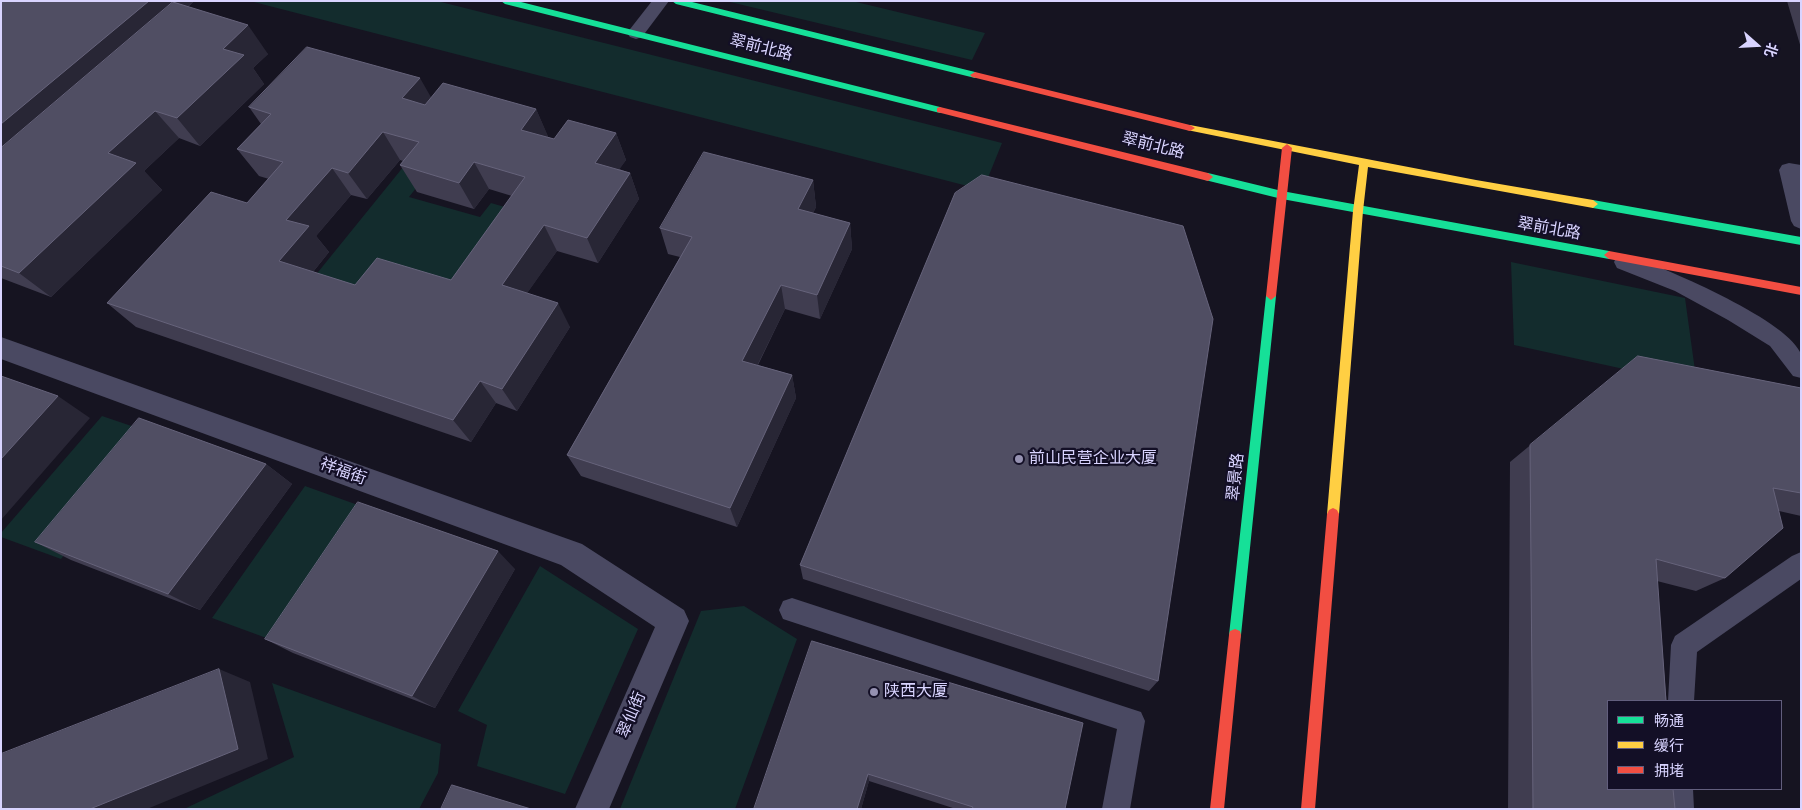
<!DOCTYPE html>
<html>
<head>
<meta charset="utf-8">
<style>
  body { margin:0 }
  #map { position:relative; width:1802px; height:810px; overflow:hidden; background:#161421; font-family:"Space Grotesk","Noto Sans SC",sans-serif }
  canvas { display:block }
  .frame { position:absolute; inset:0; border:2px solid #d9d4ff; pointer-events:none }
  .legend { position:absolute; left:1607px; top:700px; width:175px; height:90px; box-sizing:border-box; background:#130f26; border:1px solid #625e7d; margin:0; padding:6px 9px; list-style:none; font-size:15px; color:#d9d4ff }
  .legend li { display:flex; align-items:center; gap:10px; height:25px }
  .legend b { width:25px; border:1px solid #625e7d }
  .north { position:absolute; left:1732px; top:20px; width:50px; height:50px; -webkit-text-stroke:4px #130f26; paint-order:stroke; rotate:109deg; font-size:14px; font-weight:700; line-height:20px; text-align:center; color:#d9d4ff }
  .north::after { content:''; display:block; margin:auto; width:18px; height:22px; background:#d9d4ff; clip-path:polygon(50% 0,100% 100%,50% 72%,0 100%) }
</style>
</head>
<body>
<div id="map">
<canvas width="1802" height="810"></canvas>
<div class="frame"></div>
<ul class="legend">
<li><b style="height:6px;background:#16e098"></b>畅通</li>
<li><b style="height:6px;background:#ffcf43"></b>缓行</li>
<li><b style="height:6px;background:#f24e42"></b>拥堵</li>
</ul>
<div class="north">北</div>
</div>
<script>
const ctx = document.querySelector('canvas').getContext('2d');
ctx.lineJoin = 'round';
function fillPath(path, color) {
  ctx.fillStyle = color;
  ctx.fill(path, 'evenodd');
}
function trace(path, color, width, dash) {
  ctx.strokeStyle = color;
  ctx.lineWidth = width;
  ctx.lineCap = dash ? 'butt' : 'round';
  ctx.setLineDash(dash || []);
  ctx.stroke(path);
}
function drawText(font, color, halo, rows, align = 'center') {
  ctx.font = font + ' "Space Grotesk","Noto Sans SC",sans-serif';
  ctx.lineWidth = 4.5;
  ctx.setLineDash([]);
  ctx.textBaseline = 'middle';
  ctx.strokeStyle = halo;
  ctx.fillStyle = color;
  for (const [text, x, y, turn = 0] of rows) {
    ctx.save();
    ctx.translate(x, y);
    ctx.rotate((+turn || 0) * Math.PI / 180);
    ctx.textAlign = isNaN(turn) ? turn : align;
    if (halo) ctx.strokeText(text, 0, 0);
    ctx.fillText(text, 0, 0);
    ctx.restore();
  }
}
fillPath(new Path2D(`
  M 250,1 L 437,1 L 1002,143 L 983,190 Z
  M 726,1 L 852,1 L 985,33 L 972,60 Z
  M 404,166 L 428,173 L 409,197 L 480,217 L 491,203 L 522,212 L 463,294 L 373,301 L 310,282 Z
  M 1511,262 L 1685,298 L 1697,385 L 1514,345 Z
  M 102,416 L 161,436 L 61,559 L 1,537 L 1,533 Z
  M 305,486 L 369,509 L 280,643 L 212,618 Z
  M 540,566 L 638,629 L 565,794 L 477,766 L 487,725 L 458,711 Z
  M 744,606 L 797,639 L 735,809 L 620,809 L 701,611 Z
  M 272,683 L 441,744 L 438,773 L 419,809 L 184,809 L 294,757 Z`), '#132c2d');
fillPath(new Path2D(`
  M 652,1 L 669,1 L 642,37 L 636,39 L 630,37 L 627,33 Z
  M 1789,163 L 1801,165 L 1801,229 L 1794,226 L 1791,221 L 1779,170 L 1782,165 Z
  M 1624,254 C 1661,266 1784,318 1800,352 C 1802,358 1801,371 1801,378 L 1793,376 L 1770,346 L 1728,320 L 1675,291 L 1617,268 L 1614,262 L 1617,256 Z
  M 1801,552 L 1801,579 L 1697,652 L 1694,701 L 1668,701 L 1671,645 L 1675,636 L 1792,556 Z
  M 792,598 L 1141,712 L 1145,721 L 1130,809 L 1102,809 L 1117,729 L 783,619 L 779,610 L 783,601 Z
  M 1665,789 L 1693,789 L 1694,809 L 1666,809 Z`), '#4a4962');
fillPath(new Path2D(`
  M 1,337 L 582,544 L 684,610 L 689,621 L 609,809 L 575,809 L 655,627 L 561,565 L 1,359 Z`), '#4a4962');
fillPath(new Path2D(`
  M 501,1 L 517,1 L 940,107 L 945,110 L 940,113 L 505,4 Z
  M 672,1 L 688,1 L 975,72 L 980,75 L 975,78 L 676,4 Z
  M 1208,173 L 1282,191 L 1609,251 L 1614,255 L 1609,259 L 1282,199 L 1205,180 L 1203,177 L 1205,174 Z
  M 1593,200 L 1801,237 L 1801,245 L 1593,208 L 1588,204 Z
  M 1271,292 L 1276,296 L 1241,635 L 1240,639 L 1235,641 L 1230,639 L 1229,635 L 1266,296 Z`), '#16e098');
fillPath(new Path2D(`
  M 1190,125 L 1476,180 L 1593,200 L 1598,204 L 1593,208 L 1368,167 L 1363,211 L 1339,514 L 1337,518 L 1333,520 L 1329,518 L 1327,514 L 1353,211 L 1359,165 L 1187,130 L 1185,128 Z`), '#ffcf43');
fillPath(new Path2D(`
  M 975,72 L 1190,125 L 1195,128 L 1190,131 L 972,77 L 970,75 Z
  M 940,107 L 1208,173 L 1213,177 L 1208,181 L 937,112 L 937,108 Z
  M 1287,144 L 1292,148 L 1276,296 L 1271,300 L 1266,296 L 1282,148 Z
  M 1609,251 L 1801,287 L 1801,295 L 1609,259 L 1604,255 Z
  M 1333,508 L 1337,510 L 1339,514 L 1315,809 L 1301,809 L 1327,514 L 1329,510 Z
  M 1235,629 L 1240,631 L 1241,635 L 1224,809 L 1210,809 L 1229,635 L 1230,631 Z`), '#f24e42');
fillPath(new Path2D(`
  M 1,1 L 194,1 L 188,7 L 268,54 L 253,68 L 264,84 L 200,146 L 179,138 L 144,171 L 162,190 L 51,297 L 1,278 Z
  M 1787,1 L 1801,1 L 1801,48 Z
  M 431,98 L 536,109 L 548,137 L 554,139 L 616,133 L 626,160 L 619,169 L 630,173 L 639,199 L 598,263 L 557,251 L 539,276 L 527,293 L 570,327 L 517,411 L 496,403 L 471,442 L 136,327 L 107,303 L 247,203 L 269,179 L 259,176 L 237,149 L 261,124 L 249,107 ZM 400,160 L 403,161 L 400,165 L 417,192 L 474,209 L 489,189 L 512,196 L 451,280 L 355,285 L 313,272 L 329,252 L 316,236 L 351,195 L 367,199 Z
  M 813,180 L 816,207 L 813,213 L 850,223 L 852,249 L 820,319 L 785,309 L 758,365 L 792,375 L 796,398 L 737,527 L 581,476 L 567,455 L 680,257 L 668,254 L 660,228 Z
  M 1638,356 L 1801,388 L 1801,516 L 1779,511 L 1725,578 L 1696,591 L 1657,581 L 1675,809 L 1508,809 L 1510,462 Z
  M 266,464 L 292,484 L 200,610 L 71,560 L 35,542 Z
  M 800,565 L 1158,681 L 1149,691 L 803,579 Z
  M 515,569 L 435,708 L 293,653 L 265,639 Z
  M 812,641 L 1065,809 L 956,809 L 869,781 L 861,809 L 754,809 Z`), '#403d50');
fillPath(new Path2D(`
  M 149,1 L 194,1 L 1,167 L 1,124 Z
  M 248,25 L 268,54 L 253,68 L 264,84 L 200,146 L 177,118 L 223,49 Z
  M 420,78 L 436,106 L 418,126 L 402,98 Z
  M 536,109 L 548,136 L 533,157 L 521,130 Z
  M 155,111 L 179,138 L 144,171 L 162,190 L 51,297 L 19,273 L 108,153 Z
  M 383,132 L 400,160 L 367,199 L 348,173 Z
  M 616,133 L 626,160 L 605,190 L 595,163 Z
  M 474,162 L 489,189 L 474,209 L 459,183 Z
  M 332,168 L 351,195 L 316,236 L 329,252 L 301,287 L 279,261 L 286,220 Z
  M 630,173 L 639,199 L 598,263 L 587,238 Z
  M 813,180 L 816,207 L 802,235 L 798,209 Z
  M 850,223 L 852,249 L 820,319 L 817,295 Z
  M 544,225 L 557,251 L 516,309 L 502,285 Z
  M 781,285 L 785,309 L 748,384 L 742,361 Z
  M 558,303 L 570,327 L 517,411 L 502,389 Z
  M 792,375 L 796,398 L 737,527 L 730,508 Z
  M 480,381 L 496,403 L 471,442 L 453,420 Z
  M 58,396 L 90,418 L 1,520 L 1,459 Z
  M 266,464 L 292,484 L 200,610 L 168,594 Z
  M 498,551 L 515,569 L 435,708 L 412,696 Z
  M 219,669 L 250,682 L 268,759 L 147,809 L 90,809 Z
  M 868,774 L 869,781 L 861,809 L 857,809 Z`), '#282635');
const building = new Path2D(`
  M 1,1 L 149,1 L 1,124 Z
  M 173,2 L 248,25 L 223,49 L 244,55 L 177,118 L 155,111 L 108,153 L 136,163 L 19,273 L 1,266 L 1,148 Z
  M 307,47 L 420,78 L 402,98 L 425,105 L 443,83 L 536,109 L 521,130 L 554,139 L 568,120 L 616,133 L 595,163 L 630,173 L 587,238 L 544,225 L 502,285 L 558,303 L 502,389 L 480,381 L 453,420 L 107,303 L 211,192 L 247,203 L 283,162 L 237,149 L 271,114 L 249,107 ZM 383,132 L 419,142 L 400,165 L 459,183 L 474,162 L 525,177 L 451,280 L 377,258 L 355,285 L 279,261 L 309,226 L 286,220 L 332,168 L 348,173 Z
  M 704,152 L 813,180 L 798,209 L 850,223 L 817,295 L 781,285 L 742,361 L 792,375 L 730,508 L 567,455 L 692,237 L 660,228 Z
  M 982,175 L 1183,226 L 1213,319 L 1158,681 L 800,565 L 955,193 Z
  M 1638,356 L 1801,388 L 1801,493 L 1773,488 L 1783,528 L 1725,578 L 1656,559 L 1666,701 L 1608,701 L 1608,789 L 1673,789 L 1675,809 L 1533,809 L 1530,445 Z
  M 1,376 L 58,396 L 1,459 Z
  M 139,418 L 266,464 L 168,594 L 35,542 Z
  M 358,502 L 498,551 L 412,696 L 265,639 Z
  M 812,641 L 1083,723 L 1065,809 L 972,809 L 973,807 L 868,774 L 857,809 L 754,809 Z
  M 219,669 L 238,749 L 90,809 L 1,809 L 1,754 Z
  M 452,785 L 531,809 L 441,809 Z`);
fillPath(building, '#504e63');
trace(building, '#66637b', 1);
for (const [x, y, r, color] of [
  [1019,459,5,"#9591b1"],
  [874,692,5,"#9591b1"]
]) {
  const dot = new Path2D();
  dot.arc(x, y, r, 0, 2 * Math.PI);
  ctx.fillStyle = color;
  ctx.fill(dot);
  trace(dot, '#130f26', 2);
}
drawText('16px', '#d9d4ff', '#130f26', [
  ["翠前北路",761,48,14],
  ["翠前北路",1153,146,14],
  ["翠前北路",1549,229,10],
  ["祥福街",343,472,20],
  ["翠景路",1236,477,-84],
  ["翠仙街",632,715,-67]
]);
drawText('16px', '#d9d4ff', '#130f26', [
  ["前山民营企业大厦",1029,459],
  ["陕西大厦",884,692]
], 'left');
</script>
</body>
</html>
